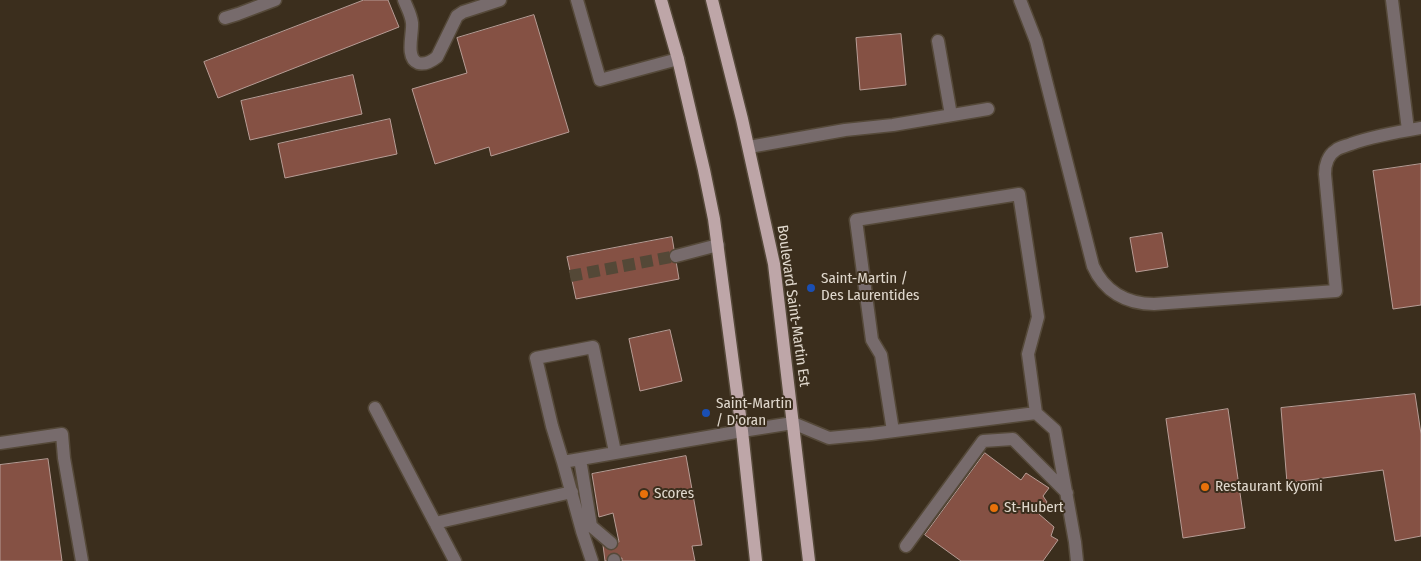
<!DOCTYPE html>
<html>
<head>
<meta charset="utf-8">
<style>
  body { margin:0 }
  canvas { display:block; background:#3b2e1d }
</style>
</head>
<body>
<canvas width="1421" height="561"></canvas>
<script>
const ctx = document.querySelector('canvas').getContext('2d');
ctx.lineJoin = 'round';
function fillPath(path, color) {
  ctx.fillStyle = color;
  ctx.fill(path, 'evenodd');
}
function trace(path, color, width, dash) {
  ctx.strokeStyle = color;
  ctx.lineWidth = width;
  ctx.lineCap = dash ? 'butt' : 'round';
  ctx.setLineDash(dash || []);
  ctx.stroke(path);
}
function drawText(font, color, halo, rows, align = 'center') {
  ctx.font = font + ' "Fira Sans Condensed",sans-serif';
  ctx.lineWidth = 4;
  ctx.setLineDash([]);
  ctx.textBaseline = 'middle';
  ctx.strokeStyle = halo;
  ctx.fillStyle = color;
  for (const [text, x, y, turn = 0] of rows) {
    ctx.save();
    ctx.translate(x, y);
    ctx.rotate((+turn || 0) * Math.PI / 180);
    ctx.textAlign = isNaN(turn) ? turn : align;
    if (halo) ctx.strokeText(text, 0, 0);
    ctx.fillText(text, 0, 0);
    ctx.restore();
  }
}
const building = new Path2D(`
  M 364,0 L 388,0 L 399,27 L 218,98 L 204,62 Z
  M 534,15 L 569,132 L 491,156 L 489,147 L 435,164 L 412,89 L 467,73 L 457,38 Z
  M 901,34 L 906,85 L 860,90 L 856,38 Z
  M 353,75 L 362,114 L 250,140 L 241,101 Z
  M 390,119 L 397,154 L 285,178 L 278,144 Z
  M 1421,164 L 1421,305 L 1393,309 L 1373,171 Z
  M 1162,233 L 1168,267 L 1136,272 L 1130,238 Z
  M 672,237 L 679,279 L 576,299 L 567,257 Z
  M 670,330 L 682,381 L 640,391 L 629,339 Z
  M 1415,394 L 1421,434 L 1421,536 L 1395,541 L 1383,470 L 1287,483 L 1281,408 Z
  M 1228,409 L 1245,528 L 1183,538 L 1166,419 Z
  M 985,453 L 1021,480 L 1026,473 L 1049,488 L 1043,496 L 1047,502 L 1039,514 L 1054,527 L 1051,536 L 1058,540 L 1043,561 L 961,561 L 925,535 Z
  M 686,456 L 702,545 L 692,546 L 695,561 L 622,561 L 622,558 L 605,561 L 603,545 L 619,542 L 613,513 L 599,517 L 592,474 Z
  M 48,459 L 62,561 L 0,561 L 0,465 Z`);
fillPath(building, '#855144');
trace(building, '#b79c95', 1);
trace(new Path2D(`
  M 570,276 L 676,256`), '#544837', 12, [12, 6]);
const minor = new Path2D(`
  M 404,0 C 407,8 411,14 412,23 C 413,34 405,58 418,63 C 425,65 432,61 437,57 L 457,16 L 463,12 L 500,0
  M 577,0 L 600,80 L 678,59
  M 1020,0 L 1036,41 L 1093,266 C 1104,291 1126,304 1154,304 L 1336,291 L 1325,174 C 1325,165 1328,155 1336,150 C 1340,147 1346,146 1351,144 C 1374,136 1397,132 1421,128
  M 1392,0 L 1408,130
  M 225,18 L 238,14 L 275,0
  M 938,41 L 951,115
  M 749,147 L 845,130 L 893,125 L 988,109
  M 676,256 L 718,245
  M 375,408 L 455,561
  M 893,431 L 881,355 L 872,340 L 856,220 L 1019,194 L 1038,317 L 1028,354 L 1036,413
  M 0,443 L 62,434 L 64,458 L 82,561
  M 580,459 L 591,526 L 611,543
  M 563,462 L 552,426 L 536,358 L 593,347 L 615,452
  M 435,523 L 572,492
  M 906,546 L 983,441 L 1013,439 L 1067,493
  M 614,560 L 614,561
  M 592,561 L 582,531 L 563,462 L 742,431 L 793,423 L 829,438 L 871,434 L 1036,413 L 1055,430 L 1075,542 L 1077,561`);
const major = new Path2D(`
  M 661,0 L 678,59 L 704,170 L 714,219 L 742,431 L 756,561
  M 712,0 L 742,119 L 774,264 L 809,561`);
trace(minor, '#554939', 15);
trace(major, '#554939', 15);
trace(minor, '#776b6c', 12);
trace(major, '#bea6a8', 12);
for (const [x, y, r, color] of [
  [811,288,5,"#1a4fb4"],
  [706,413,5,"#1a4fb4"],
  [1205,487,5,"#e8710a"],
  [644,494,5,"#e8710a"],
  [994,508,5,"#e8710a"]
]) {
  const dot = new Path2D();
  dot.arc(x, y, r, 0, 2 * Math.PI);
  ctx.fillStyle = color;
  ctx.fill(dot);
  trace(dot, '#3b2e1d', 2);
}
drawText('15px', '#e0d8cd', '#3b2e1d', [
  ["Saint-Martin /",821,279],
  ["Des Laurentides",821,296],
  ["Saint-Martin",716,404],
  ["/ D'oran",716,421],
  ["Restaurant Kyomi",1215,487],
  ["Scores",654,494],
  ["St-Hubert",1004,508]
], 'left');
drawText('15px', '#e0d8cd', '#3b2e1d', [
  ["Boulevard Saint-Martin Est",793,306,82]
]);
</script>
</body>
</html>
